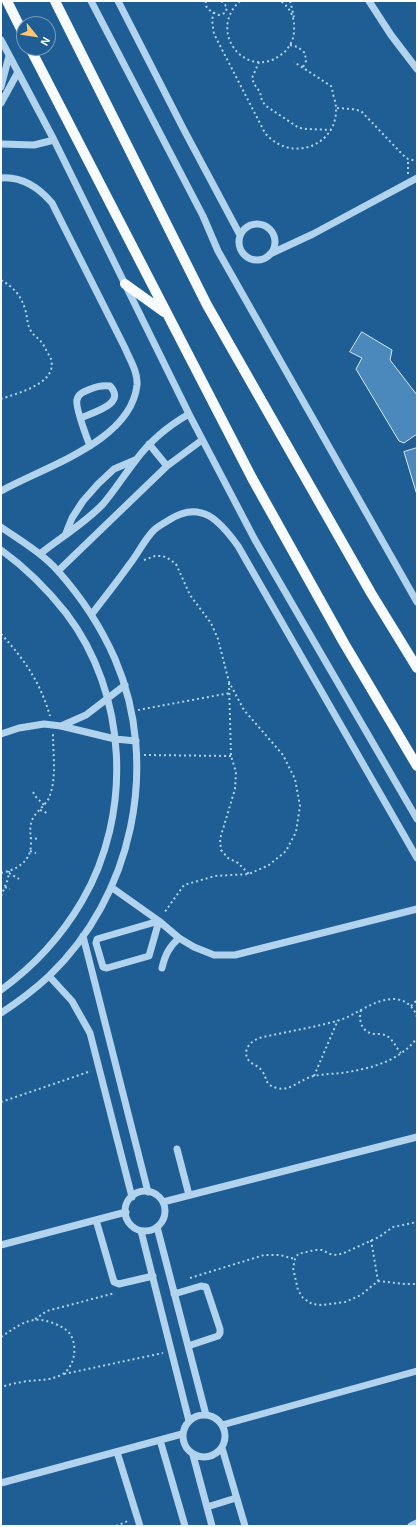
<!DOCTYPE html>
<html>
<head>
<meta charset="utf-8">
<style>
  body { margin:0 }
  #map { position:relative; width:418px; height:1527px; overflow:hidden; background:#1e5e94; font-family:"Exo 2",sans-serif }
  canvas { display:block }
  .frame { position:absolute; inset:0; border:2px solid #fff; pointer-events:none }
  .north { position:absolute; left:16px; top:16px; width:40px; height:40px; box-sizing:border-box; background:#1e5e94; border:1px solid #789ebf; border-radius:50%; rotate:120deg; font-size:11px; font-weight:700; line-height:16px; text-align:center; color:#fff }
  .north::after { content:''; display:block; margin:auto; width:14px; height:18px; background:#fdc671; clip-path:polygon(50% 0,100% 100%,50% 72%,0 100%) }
</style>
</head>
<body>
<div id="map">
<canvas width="418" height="1527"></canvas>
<div class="frame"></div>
<div class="north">N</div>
</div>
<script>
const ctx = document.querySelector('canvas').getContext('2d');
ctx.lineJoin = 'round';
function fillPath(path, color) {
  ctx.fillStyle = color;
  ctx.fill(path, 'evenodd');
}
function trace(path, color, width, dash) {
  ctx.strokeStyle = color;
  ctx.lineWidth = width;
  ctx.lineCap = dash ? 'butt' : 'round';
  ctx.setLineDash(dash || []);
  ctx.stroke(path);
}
const building = new Path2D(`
  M 362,332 L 392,350 L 390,360 L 417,395 L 417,434 L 404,443 L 399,441 L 356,369 L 362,358 L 350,352 Z
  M 417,448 L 417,495 L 404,452 Z`);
fillPath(building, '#4b89bd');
trace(building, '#d7ebfa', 1);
trace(new Path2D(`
  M 206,1 C 204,9 212,12 219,15 L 225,13 L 227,8 L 224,3 L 221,1
  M 240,1 C 206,32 247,82 282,54 C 289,49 294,39 294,31 C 295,18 291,9 281,1
  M 290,1 L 294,17
  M 214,12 L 212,20 L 214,34 L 265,133 C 294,167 347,141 334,97 C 332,93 333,89 331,86 L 294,62
  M 290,45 L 298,47 L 305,53 L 306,61 L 303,67
  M 259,62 L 252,78 L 254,84 L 260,92 L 262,101 L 266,106 L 299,128 L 307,129 L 331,130
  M 337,108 L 352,109 L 361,111 L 403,155 L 408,159 L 417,161
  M 408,174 L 408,159
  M 1,280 C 13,287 21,295 25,309 C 27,315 27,321 29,327 C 32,336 40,338 44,346 C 46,350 49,355 51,359 C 58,384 17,393 1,399
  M 144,560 L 155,556 L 163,556 L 169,559 L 176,564 L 190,595 L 211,623 L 218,639 L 229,682 L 244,710 L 283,755 L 295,779 L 300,806 L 296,832 L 286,851 L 269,865 L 249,874 L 215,876 L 184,885 L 164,913
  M 1,634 C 25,660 40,682 50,716
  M 229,683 L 231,756 L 236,772 L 235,789 L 220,839 L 221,850 L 228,858 L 238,863 L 249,874
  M 138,710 L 230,693
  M 144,755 L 231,756
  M 33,792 L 36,797 L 44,805
  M 40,810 L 49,814
  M 30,838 L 39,839
  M 30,851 L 36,853
  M 1,873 C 16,870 31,862 31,844 C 31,835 29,829 32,820 C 36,811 45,806 49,798 C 57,778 53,755 53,734
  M 9,873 L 19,879
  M 5,887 L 10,889
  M 1,896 L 8,879 L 9,871
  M 411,1006 L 417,1000
  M 361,1010 C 358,1021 362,1033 375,1034 C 379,1034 384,1034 387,1036 C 393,1039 396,1048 401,1053
  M 417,1017 C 414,1007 405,999 394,999 C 373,999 357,1015 337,1021 C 311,1028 285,1032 259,1038 C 249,1042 241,1052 250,1062 C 254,1065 259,1066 262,1071 C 268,1079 264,1085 277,1088 C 290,1092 302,1078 314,1076 C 323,1074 332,1074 341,1073 C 369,1069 399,1062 417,1038
  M 314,1076 L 338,1020
  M 1,1102 L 91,1071
  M 371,1240 L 378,1281 L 361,1295 L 345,1302 L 322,1305 L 312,1304 L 303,1298 L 298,1290 L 293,1268 L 295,1259 L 298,1254 L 315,1250 L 322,1250 L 330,1254 L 337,1255 L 344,1253 L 379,1237 L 393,1227 L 417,1222
  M 190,1278 L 264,1255 L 280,1255 L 295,1259
  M 378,1281 L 405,1284 L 417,1284
  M 35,1319 L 47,1311 L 115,1293
  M 1,1337 C 12,1330 21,1322 34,1320 C 43,1318 65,1326 70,1334 C 78,1346 75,1368 61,1375 C 46,1382 37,1379 22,1382 C 15,1383 8,1385 1,1387
  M 64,1374 L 163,1353
  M 116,1526 L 128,1521`), '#b1d3ee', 2, [2, 3]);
trace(new Path2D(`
  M 91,1 L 203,216 L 218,251 L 417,602
  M 118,1 L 184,130 L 240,235
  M 369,1 L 391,35 L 417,69
  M 1,40 L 54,140 L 189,414 L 255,540 L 417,819
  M 1,87 L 9,56
  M 1,103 L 18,72
  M 1,144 L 34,145 L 54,140
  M 1,178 C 22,176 39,188 52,203 L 125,348 C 130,360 138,372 137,385 C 131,442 43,467 1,491
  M239 242a18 18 0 1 1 36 0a18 18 0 1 1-36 0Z
  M 270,254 L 313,234 L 417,178
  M 81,418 C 93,412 127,404 110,386 C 101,385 96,387 88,390 C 83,392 78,394 77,400 C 75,407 87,438 90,446
  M 149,444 L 167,466
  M 1,527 C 21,541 42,553 58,571 C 82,598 101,627 115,659 C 161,766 132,897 49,976 C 34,990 18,1002 1,1013
  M 66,533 L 72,518 L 83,501 L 98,484 L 114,469 L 135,460
  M 1,550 C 26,568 47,589 66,613 C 128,694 133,814 82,901 C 61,937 34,966 1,990
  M 40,554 C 60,538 85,523 103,504 C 115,490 124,475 136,460 C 150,441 168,426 189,414
  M 58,571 L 167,466 L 202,440
  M 92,614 C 104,598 117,582 129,565 C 138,554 144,540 154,530 C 158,526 164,523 169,520 C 201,499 220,521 238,546 L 417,858
  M 61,726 L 86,715 L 125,685
  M 1,734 L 19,728 L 44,724 L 61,726 L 115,739 L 136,741
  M 111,887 L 159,921 L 179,938 L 194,947 L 214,955 L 235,955 L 417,909
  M 159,921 L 149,956 L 107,968 L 103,967 L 96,943 L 97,939 Z
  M 83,936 L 148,1192
  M 162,968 C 165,955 169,947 179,938
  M 49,976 L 72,1001 L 90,1033 L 132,1197
  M 177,1149 L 189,1195
  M125 1211a20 20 0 1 1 40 0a20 20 0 1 1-40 0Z
  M 163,1202 L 417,1137
  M 96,1220 L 114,1282 L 119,1284 L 153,1276
  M 157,1227 L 206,1415
  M 141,1231 L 189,1421
  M 1,1245 L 126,1212
  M 174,1294 L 201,1286 L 206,1287 L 220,1329 L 220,1333 L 218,1336 L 188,1346
  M183 1436a21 21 0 1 1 42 0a21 21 0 1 1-42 0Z
  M 222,1425 L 417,1371
  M 160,1440 L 185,1526
  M 222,1448 L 245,1526
  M 117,1452 L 140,1526
  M 193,1455 L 212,1526
  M 1,1483 L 182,1434
  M 207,1507 L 236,1498
  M 411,1526 L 417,1523`), '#b1d3ee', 7);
trace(new Path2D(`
  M 7,1 L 24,35
  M 55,1 L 207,305 L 371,593 L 417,668
  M 30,48 L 252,478 L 344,643 L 417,766
  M 125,284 L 164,312`), '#f8fcff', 10);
</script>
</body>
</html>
